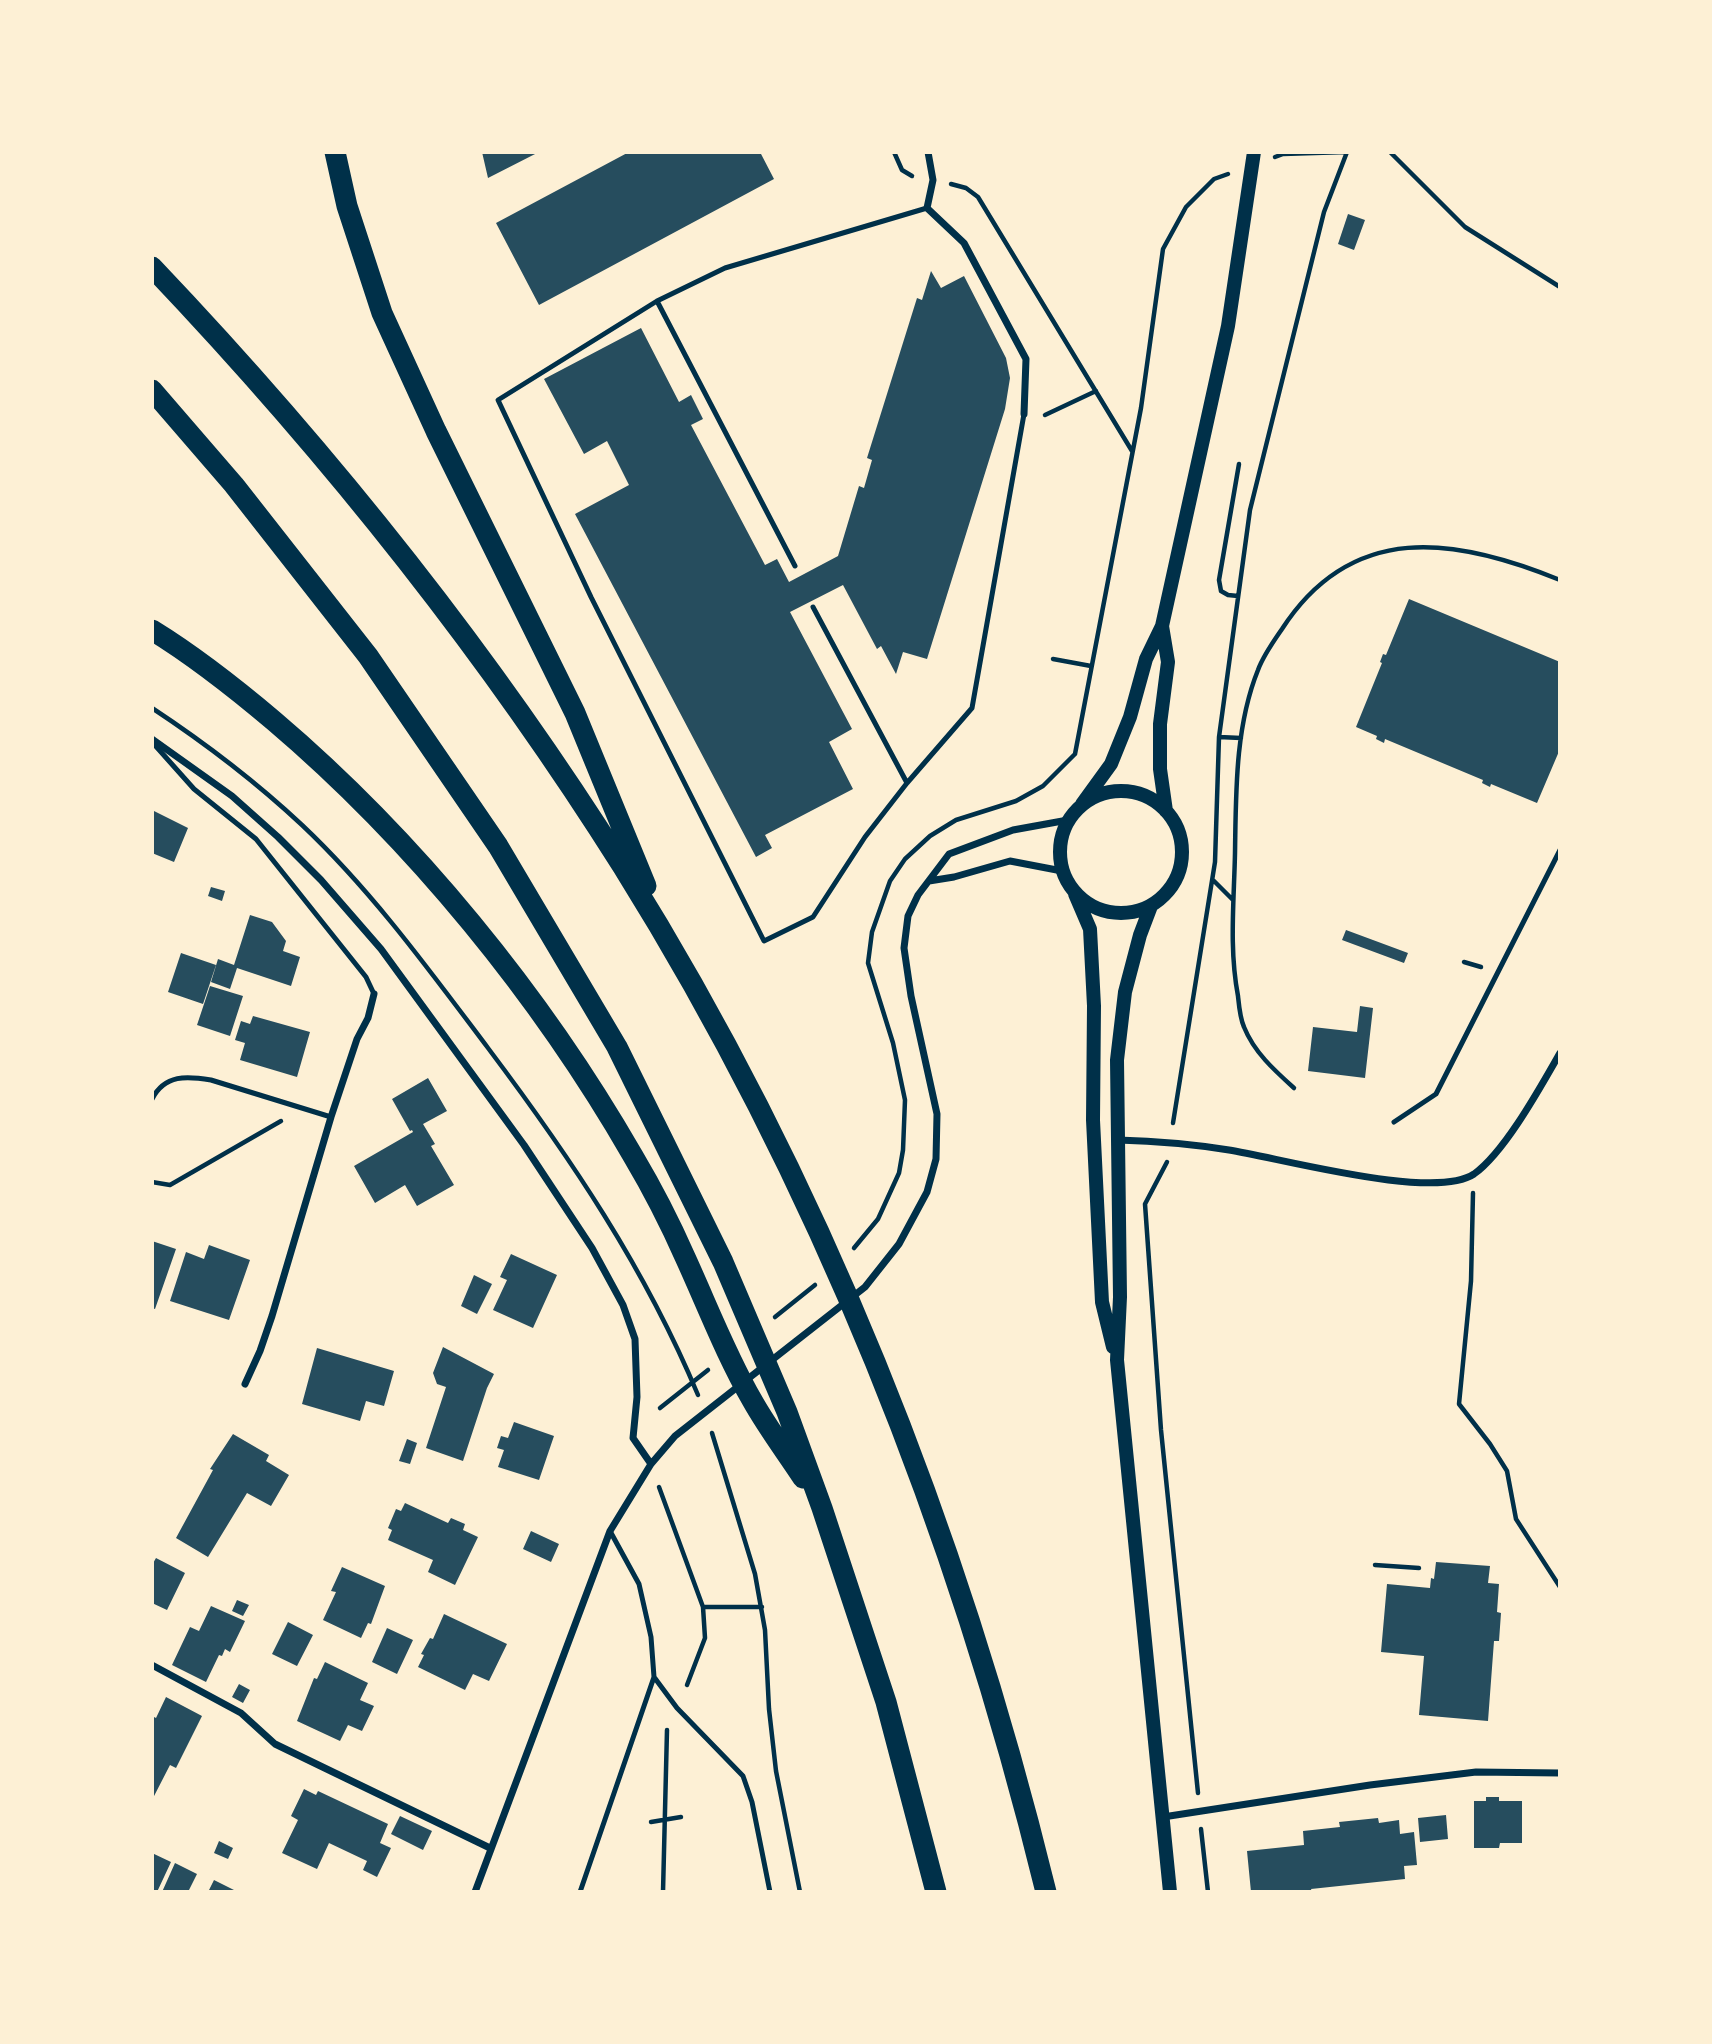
<!DOCTYPE html>
<html>
<head>
<meta charset="utf-8">
<style>
  body { margin:0 }
  #map { position:relative; width:1712px; height:2044px; overflow:hidden; background:#fdf0d5; font-family:"Times New Roman",serif }
  canvas { display:block }
  .frame { position:absolute; inset:0; border:154px solid #fdf0d5; pointer-events:none }
</style>
</head>
<body>
<div id="map">
<canvas width="1712" height="2044"></canvas>
<div class="frame"></div>
</div>
<script>
const ctx = document.querySelector('canvas').getContext('2d');
ctx.lineJoin = 'round';
function fillPath(path, color) {
  ctx.fillStyle = color;
  ctx.fill(path, 'evenodd');
}
function trace(path, color, width, dash) {
  ctx.strokeStyle = color;
  ctx.lineWidth = width;
  ctx.lineCap = dash ? 'butt' : 'round';
  ctx.setLineDash(dash || []);
  ctx.stroke(path);
}
fillPath(new Path2D(`
  M 482,152 L 539,152 L 488,178 Z
  M 629,152 L 760,152 L 774,179 L 539,305 L 496,223 Z
  M 1348,214 L 1365,220 L 1354,250 L 1338,244 Z
  M 931,271 L 941,288 L 964,276 L 1006,358 L 1010,378 L 1005,409 L 927,659 L 903,652 L 896,674 L 881,646 L 877,649 L 843,585 L 790,612 L 852,729 L 829,742 L 853,789 L 765,835 L 772,848 L 756,857 L 575,514 L 629,485 L 607,441 L 584,454 L 544,379 L 641,328 L 679,402 L 691,395 L 703,419 L 691,425 L 765,565 L 777,559 L 789,582 L 838,556 L 859,486 L 864,488 L 872,460 L 867,458 L 917,298 L 922,300 Z
  M 1409,599 L 1560,662 L 1560,749 L 1537,803 L 1491,784 L 1490,787 L 1482,783 L 1483,780 L 1385,739 L 1384,743 L 1376,739 L 1377,736 L 1356,727 L 1382,663 L 1380,662 L 1383,654 L 1386,655 Z
  M 152,810 L 188,828 L 174,862 L 152,853 Z
  M 211,887 L 225,891 L 222,901 L 208,896 Z
  M 250,915 L 272,922 L 286,941 L 283,951 L 300,957 L 291,986 L 237,968 L 230,989 L 211,982 L 218,959 L 234,965 Z
  M 1346,930 L 1408,953 L 1404,963 L 1342,940 Z
  M 181,953 L 216,965 L 203,1004 L 168,992 Z
  M 210,986 L 243,996 L 230,1036 L 197,1025 Z
  M 1360,1006 L 1373,1008 L 1365,1078 L 1308,1071 L 1313,1027 L 1357,1032 Z
  M 253,1016 L 310,1032 L 297,1077 L 240,1060 L 245,1043 L 235,1040 L 241,1021 L 250,1024 Z
  M 428,1078 L 447,1111 L 423,1124 L 435,1144 L 431,1146 L 454,1185 L 417,1206 L 405,1185 L 375,1203 L 354,1166 L 413,1132 L 412,1130 L 410,1131 L 392,1099 Z
  M 152,1241 L 176,1249 L 155,1309 L 152,1308 Z
  M 209,1245 L 250,1260 L 229,1320 L 170,1301 L 186,1252 L 204,1259 Z
  M 511,1254 L 557,1275 L 533,1328 L 493,1310 L 507,1280 L 500,1277 Z
  M 474,1275 L 492,1284 L 477,1314 L 461,1306 Z
  M 443,1347 L 494,1374 L 487,1388 L 463,1461 L 426,1448 L 446,1387 L 437,1384 L 433,1373 Z
  M 317,1348 L 394,1371 L 384,1406 L 366,1401 L 360,1421 L 302,1404 Z
  M 514,1422 L 554,1436 L 539,1480 L 498,1467 L 504,1450 L 497,1448 L 501,1436 L 508,1438 Z
  M 233,1434 L 269,1455 L 266,1461 L 289,1475 L 271,1506 L 247,1493 L 208,1557 L 176,1538 L 213,1470 L 210,1469 Z
  M 407,1439 L 417,1443 L 410,1464 L 399,1461 Z
  M 405,1503 L 448,1523 L 451,1518 L 465,1524 L 463,1530 L 478,1537 L 455,1585 L 428,1572 L 433,1560 L 388,1540 L 392,1530 L 388,1528 L 396,1509 L 401,1511 Z
  M 531,1531 L 559,1544 L 551,1562 L 523,1549 Z
  M 156,1558 L 185,1573 L 167,1610 L 152,1603 L 152,1565 Z
  M 1436,1562 L 1490,1566 L 1488,1583 L 1499,1584 L 1497,1612 L 1501,1613 L 1499,1641 L 1494,1641 L 1488,1721 L 1419,1715 L 1424,1656 L 1381,1652 L 1387,1584 L 1430,1588 L 1431,1578 L 1434,1579 Z
  M 342,1567 L 385,1586 L 371,1624 L 368,1623 L 361,1638 L 323,1620 L 336,1592 L 331,1591 Z
  M 237,1600 L 249,1605 L 243,1616 L 232,1611 Z
  M 211,1606 L 245,1621 L 230,1652 L 225,1649 L 222,1656 L 219,1655 L 206,1682 L 172,1665 L 190,1627 L 199,1631 Z
  M 444,1614 L 507,1644 L 489,1681 L 473,1674 L 465,1690 L 418,1667 L 424,1655 L 421,1654 L 430,1638 L 433,1639 Z
  M 288,1622 L 313,1635 L 297,1666 L 272,1654 Z
  M 387,1628 L 413,1640 L 397,1674 L 372,1662 Z
  M 325,1662 L 368,1683 L 360,1700 L 374,1706 L 362,1731 L 348,1725 L 340,1741 L 297,1721 L 314,1678 L 317,1679 Z
  M 239,1684 L 250,1690 L 243,1703 L 232,1697 Z
  M 166,1697 L 202,1716 L 176,1768 L 170,1765 L 152,1800 L 152,1716 L 156,1718 Z
  M 304,1789 L 316,1795 L 318,1791 L 388,1824 L 380,1843 L 391,1848 L 377,1877 L 363,1870 L 367,1861 L 329,1843 L 317,1869 L 282,1853 L 298,1820 L 291,1816 Z
  M 1486,1797 L 1499,1797 L 1499,1801 L 1522,1801 L 1522,1843 L 1500,1843 L 1499,1848 L 1474,1848 L 1474,1801 L 1486,1801 Z
  M 1446,1815 L 1448,1839 L 1420,1842 L 1418,1818 Z
  M 400,1816 L 432,1831 L 423,1850 L 391,1834 Z
  M 1378,1818 L 1379,1823 L 1399,1820 L 1400,1834 L 1414,1832 L 1417,1865 L 1404,1866 L 1405,1879 L 1311,1889 L 1312,1892 L 1251,1892 L 1247,1851 L 1304,1845 L 1303,1831 L 1340,1827 L 1339,1822 Z
  M 219,1841 L 233,1848 L 228,1859 L 214,1853 Z
  M 152,1853 L 171,1862 L 157,1892 L 152,1892 Z
  M 175,1863 L 197,1874 L 188,1892 L 162,1892 Z
  M 214,1880 L 238,1892 L 208,1892 Z`), '#264d5e');
trace(new Path2D(`
  M 894,152 L 902,170 L 912,176
  M 1390,152 L 1465,227 L 1560,287
  M 1275,157 L 1283,154 L 1347,152
  M 951,184 L 966,188 L 978,197 L 1132,451
  M 1045,415 L 1096,391
  M 1238,596 L 1228,595 L 1221,591 L 1219,580 L 1239,464
  M 1053,659 L 1091,666
  M 152,708 C 205,743 255,781 302,825 C 372,891 430,971 488,1048 C 570,1157 645,1268 698,1395
  M 1219,737 L 1241,738
  M 1213,880 L 1233,900
  M 1464,962 L 1481,967
  M 1294,1088 C 1274,1070 1254,1052 1244,1027 C 1240,1018 1239,1006 1238,996 C 1229,949 1234,902 1235,853 C 1236,793 1235,727 1258,670 C 1263,656 1273,642 1282,629 C 1352,521 1455,537 1560,580
  M 1173,1123 L 1215,862 L 1219,737 L 1250,510 L 1324,212 L 1347,152
  M 1167,1162 L 1145,1204 L 1161,1430 L 1198,1793
  M 152,1182 L 170,1185 L 281,1121
  M 1473,1193 L 1471,1281 L 1459,1404 L 1490,1444 L 1507,1471 L 1516,1519 L 1560,1587
  M 854,1248 L 878,1219 L 899,1173 L 903,1150 L 905,1100 L 893,1043 L 868,963 L 872,932 L 890,881 L 905,859 L 930,836 L 956,820 L 1016,801 L 1043,786 L 1075,754 L 1141,408 L 1163,249 L 1186,207 L 1214,179 L 1228,174
  M 775,1317 L 815,1285
  M 660,1408 L 708,1370
  M 712,1433 L 755,1574 L 765,1630 L 769,1709 L 776,1771 L 800,1892
  M 659,1487 L 703,1607 L 705,1638 L 687,1685
  M 1375,1565 L 1419,1568
  M 703,1607 L 762,1607
  M 651,1822 L 681,1817
  M 1201,1829 L 1208,1892
  M 663,1892 L 667,1730`), '#003049', 4.5);
trace(new Path2D(`
  M 927,208 L 725,268 L 657,301 L 498,400 L 591,597 L 764,941 L 813,917 L 865,837 L 907,783 L 972,708 L 1024,414
  M 657,301 L 795,566
  M 813,607 L 907,783
  M 153,743 L 194,789 L 256,839 L 366,977 L 374,994
  M 152,1099 C 165,1074 187,1076 211,1080 L 331,1117
  M 1394,1122 L 1436,1094 L 1560,850
  M 654,1677 L 677,1708 L 743,1776 L 752,1802 L 770,1892
  M 580,1892 L 654,1677 L 651,1637 L 639,1584 L 610,1531`), '#003049', 5);
trace(new Path2D(`
  M 928,152 L 933,180 L 927,208 L 964,243 L 1026,359 L 1024,414
  M 152,739 L 232,796 L 278,837 L 321,880 L 381,949 L 524,1145 L 592,1248 L 623,1305 L 635,1339 L 637,1397 L 633,1438 L 651,1464
  M 929,881 L 954,877 L 1010,861 L 1062,871
  M 1118,1140 C 1155,1141 1192,1144 1229,1150 C 1280,1158 1434,1201 1474,1174 C 1505,1152 1541,1086 1560,1053
  M 245,1384 L 260,1351 L 272,1316 L 331,1117 L 357,1039 L 368,1018 L 374,994
  M 152,1665 L 241,1713 L 275,1744 L 490,1848
  M 1163,1817 L 1370,1785 L 1476,1772 L 1560,1773
  M 475,1892 L 610,1531 L 651,1464 L 675,1436 L 865,1287 L 899,1244 L 927,1192 L 936,1159 L 937,1114 L 911,996 L 904,948 L 908,916 L 918,895 L 949,854 L 1013,830 L 1068,820`), '#003049', 7);
trace(new Path2D(`
  M 1162,626 L 1168,662 L 1160,724 L 1160,769 L 1166,811
  M1060 852a61 61 0 1 1 122 0a61 61 0 1 1-122 0Z
  M 1082,804 L 1111,764 L 1130,717 L 1146,659 L 1162,626 L 1228,326 L 1254,152
  M 1075,894 L 1090,929 L 1094,1006 L 1093,1120 L 1102,1302 L 1113,1347
  M 1151,906 L 1140,935 L 1125,992 L 1117,1060 L 1120,1297 L 1117,1360 L 1170,1892`), '#003049', 14);
trace(new Path2D(`
  M 335,152 L 347,206 L 382,313 L 436,431 L 575,713 L 646,886
  M 152,267 C 328,452 487,651 623,867 C 820,1182 958,1532 1046,1892
  M 152,390 L 234,485 L 368,656 L 498,846 L 617,1047 L 723,1262 L 787,1412 L 822,1508 L 886,1702 L 936,1892
  M 152,630 C 196,657 235,688 274,721 C 414,840 541,996 633,1156 C 652,1188 670,1223 685,1257 C 707,1305 726,1355 752,1400 C 767,1427 786,1452 803,1478`), '#003049', 21);
</script>
</body>
</html>
